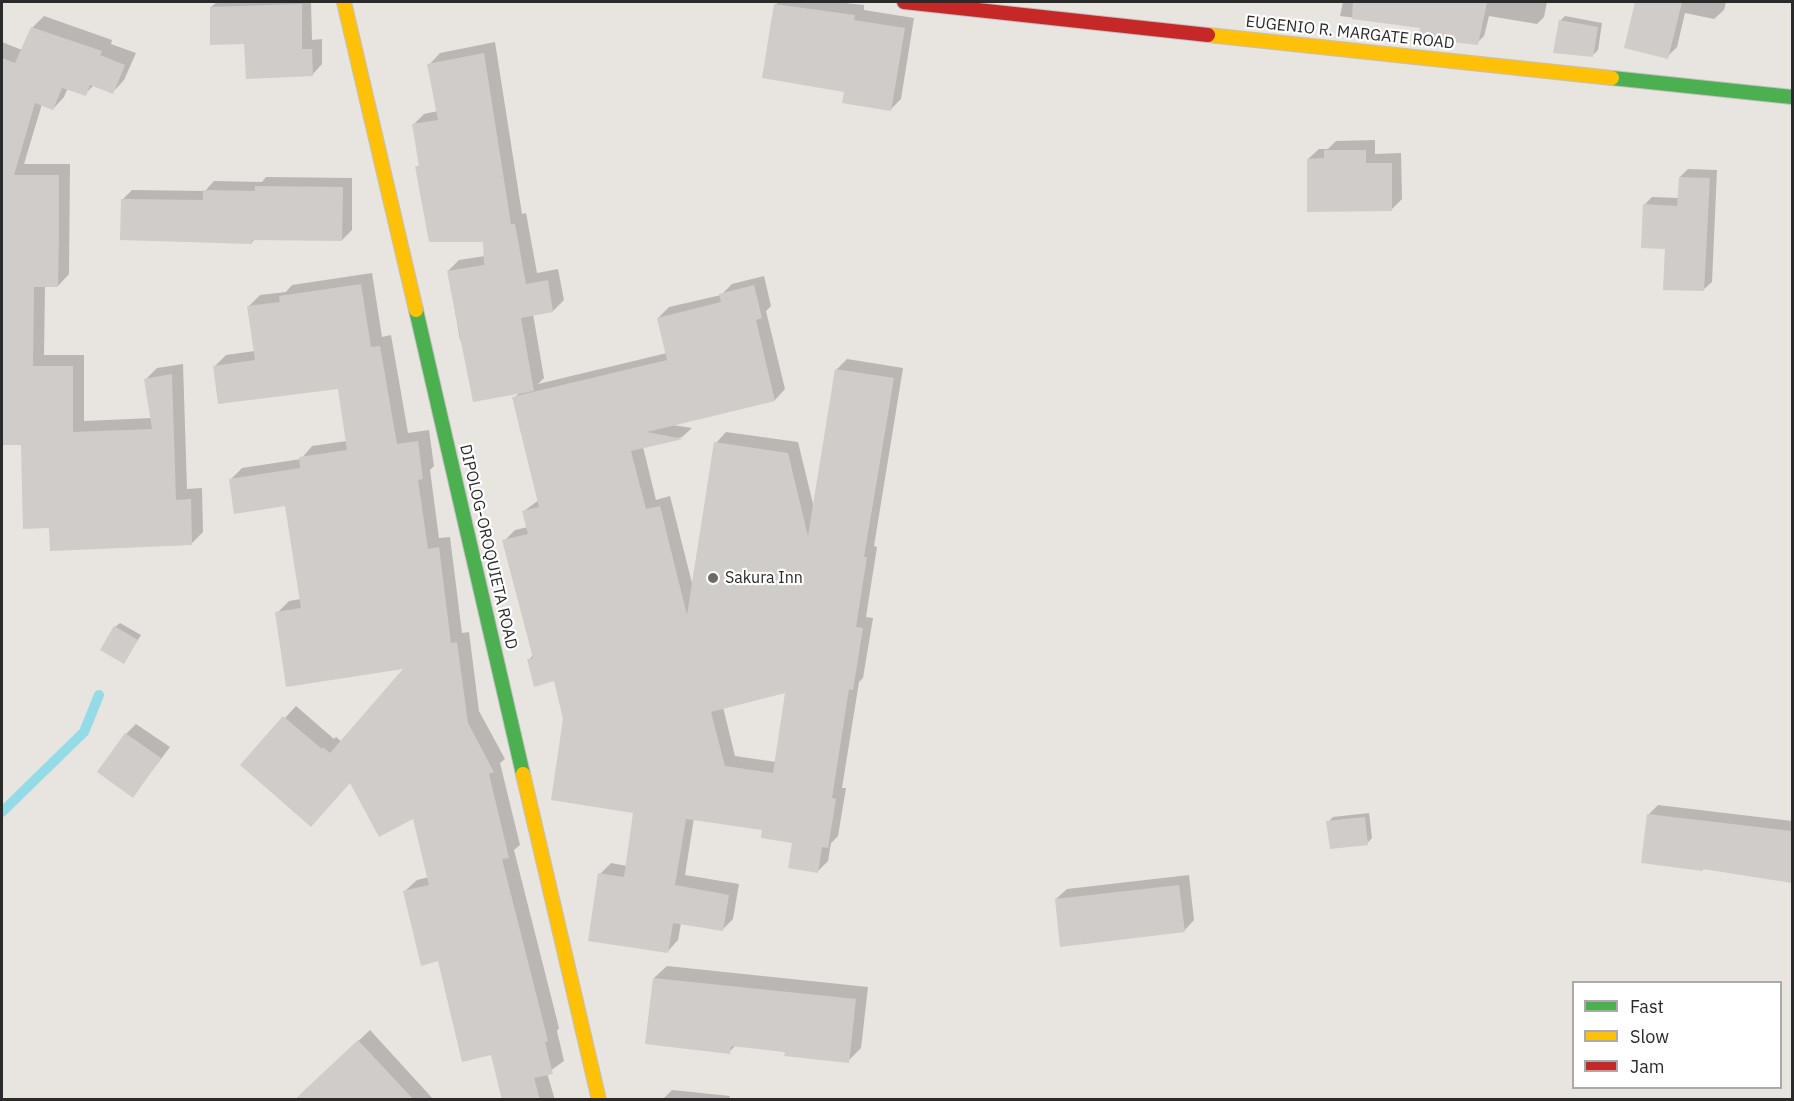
<!DOCTYPE html>
<html>
<head>
<meta charset="utf-8">
<style>
  body { margin:0 }
  #map { position:relative; width:1794px; height:1101px; overflow:hidden; background:#e8e4e0; font-family:"IBM Plex Sans",sans-serif }
  canvas { display:block }
  .frame { position:absolute; inset:0; border:3px solid #2a2a2a; pointer-events:none }
  .legend { position:absolute; left:1572px; top:981px; width:210px; height:108px; box-sizing:border-box; background:#fff; border:2px solid #aaa; margin:0; padding:8px 10px; list-style:none; font-size:18px; color:#2a2a2a }
  .legend li { display:flex; align-items:center; gap:12px; height:30px }
  .legend b { width:30px; border:2px solid #aaa }
</style>
</head>
<body>
<div id="map">
<canvas width="1794" height="1101"></canvas>
<div class="frame"></div>
<ul class="legend">
<li><b style="height:8px;background:#4caf50"></b>Fast</li>
<li><b style="height:8px;background:#ffc107"></b>Slow</li>
<li><b style="height:8px;background:#c62828"></b>Jam</li>
</ul>
</div>
<script>
const ctx = document.querySelector('canvas').getContext('2d');
ctx.lineJoin = 'round';
function fillPath(path, color) {
  ctx.fillStyle = color;
  ctx.fill(path, 'evenodd');
}
function trace(path, color, width, dash) {
  ctx.strokeStyle = color;
  ctx.lineWidth = width;
  ctx.lineCap = dash ? 'butt' : 'round';
  ctx.setLineDash(dash || []);
  ctx.stroke(path);
}
function drawText(font, color, halo, rows, align = 'center') {
  ctx.font = font + ' "IBM Plex Sans",sans-serif';
  ctx.lineWidth = 4.5;
  ctx.setLineDash([]);
  ctx.textBaseline = 'middle';
  ctx.strokeStyle = halo;
  ctx.fillStyle = color;
  for (const [text, x, y, turn = 0] of rows) {
    ctx.save();
    ctx.translate(x, y);
    ctx.rotate((+turn || 0) * Math.PI / 180);
    ctx.textAlign = isNaN(turn) ? turn : align;
    if (halo) ctx.strokeText(text, 0, 0);
    ctx.fillText(text, 0, 0);
    ctx.restore();
  }
}
fillPath(new Path2D(`
  M 217,2 L 311,2 L 312,40 L 322,39 L 322,64 L 312,75 L 245,43 L 211,7 Z
  M 779,2 L 836,2 L 864,5 L 864,10 L 914,18 L 901,99 L 891,109 L 846,91 L 775,5 Z
  M 1343,2 L 1547,2 L 1544,17 L 1537,24 L 1489,16 L 1484,36 L 1477,43 L 1422,26 L 1340,16 Z
  M 1636,2 L 1726,2 L 1724,10 L 1714,19 L 1685,13 L 1677,47 L 1667,57 L 1625,47 Z
  M 44,16 L 112,40 L 111,44 L 136,53 L 124,80 L 113,92 L 94,85 L 85,94 L 68,88 L 64,97 L 53,109 L 42,104 L 24,164 L 70,164 L 69,274 L 58,286 L 45,286 L 44,355 L 84,355 L 84,421 L 152,418 L 146,379 L 157,368 L 183,364 L 187,489 L 202,488 L 203,532 L 192,543 L 50,527 L 22,443 L 2,443 L 2,42 L 22,50 L 32,28 Z
  M 1565,16 L 1602,23 L 1598,50 L 1593,55 L 1560,21 Z
  M 495,42 L 522,214 L 526,213 L 537,273 L 558,269 L 564,300 L 553,311 L 533,314 L 544,378 L 538,384 L 667,353 L 658,318 L 669,307 L 721,295 L 732,284 L 764,276 L 771,306 L 766,311 L 785,389 L 775,400 L 672,425 L 692,428 L 682,437 L 643,447 L 656,500 L 670,496 L 693,587 L 716,443 L 726,432 L 798,442 L 814,508 L 836,370 L 847,359 L 903,368 L 874,546 L 877,547 L 866,617 L 873,618 L 863,678 L 859,682 L 842,788 L 846,788 L 838,836 L 831,843 L 828,861 L 818,871 L 794,841 L 764,829 L 694,818 L 685,875 L 739,884 L 733,919 L 723,929 L 681,923 L 678,940 L 668,951 L 600,874 L 611,863 L 627,866 L 635,811 L 565,719 L 555,680 L 529,660 L 534,654 L 504,541 L 515,530 L 528,527 L 524,511 L 539,500 L 514,398 L 520,392 L 463,340 L 460,340 L 448,271 L 459,260 L 485,256 L 484,241 L 417,167 L 420,164 L 413,125 L 424,114 L 438,111 L 429,65 L 440,53 ZM 787,691 L 776,762 L 735,756 L 723,707 Z
  M 1375,140 L 1375,154 L 1401,153 L 1402,199 L 1392,209 L 1308,159 L 1319,149 L 1328,149 L 1336,141 Z
  M 1688,169 L 1717,170 L 1712,282 L 1703,290 L 1666,248 L 1644,205 L 1652,197 L 1679,198 L 1680,177 Z
  M 266,177 L 352,178 L 352,230 L 342,240 L 255,239 L 252,242 L 122,200 L 132,190 L 205,191 L 214,181 L 262,182 Z
  M 372,273 L 382,337 L 391,335 L 408,433 L 429,430 L 434,466 L 430,470 L 439,538 L 450,537 L 462,633 L 469,632 L 479,711 L 505,759 L 500,763 L 520,845 L 514,850 L 559,1028 L 557,1031 L 564,1061 L 547,1073 L 555,1100 L 503,1100 L 493,1053 L 439,960 L 405,891 L 417,880 L 429,877 L 414,817 L 351,781 L 242,765 L 296,706 L 334,739 L 336,737 L 342,742 L 407,667 L 277,613 L 289,601 L 301,599 L 286,504 L 231,479 L 242,468 L 301,459 L 312,446 L 347,441 L 339,387 L 214,367 L 226,355 L 255,351 L 248,307 L 260,295 L 286,292 L 292,285 Z
  M 120,623 L 141,635 L 124,662 L 115,627 Z
  M 136,724 L 170,747 L 133,796 L 126,734 Z
  M 1658,805 L 1792,821 L 1792,882 L 1705,867 L 1648,815 Z
  M 1369,813 L 1372,838 L 1367,843 L 1328,822 L 1333,817 Z
  M 1189,875 L 1194,920 L 1184,931 L 1056,899 L 1067,889 Z
  M 667,966 L 868,987 L 861,1048 L 848,1061 L 736,1045 L 729,1052 L 654,978 Z
  M 370,1030 L 434,1100 L 296,1100 Z
  M 672,1090 L 730,1096 L 729,1100 L 662,1100 Z`), '#0003');
trace(new Path2D(`
  M 2,812 L 84,732 L 99,695`), '#94dbe8', 10);
fillPath(new Path2D(`
  M 1353,2 L 1487,2 L 1478,45 L 1418,38 L 1420,28 L 1352,19 Z
  M 1635,2 L 1682,2 L 1668,59 L 1624,48 Z
  M 302,4 L 302,49 L 312,49 L 313,76 L 246,79 L 244,44 L 210,45 L 210,7 Z
  M 774,4 L 855,15 L 854,20 L 905,28 L 891,111 L 842,103 L 844,92 L 762,78 Z
  M 1559,20 L 1598,27 L 1593,57 L 1553,53 Z
  M 31,27 L 102,51 L 100,55 L 125,65 L 113,94 L 90,85 L 86,96 L 62,88 L 53,110 L 35,103 L 14,175 L 59,175 L 59,230 L 58,287 L 34,287 L 33,366 L 73,366 L 73,432 L 152,429 L 144,379 L 172,374 L 176,500 L 191,499 L 192,545 L 50,551 L 49,528 L 23,529 L 21,445 L 2,445 L 2,58 L 15,63 Z
  M 484,53 L 511,224 L 515,224 L 526,284 L 548,280 L 553,312 L 521,318 L 534,391 L 473,402 L 447,271 L 484,265 L 483,242 L 429,242 L 415,166 L 419,166 L 412,124 L 438,120 L 427,64 Z
  M 1324,150 L 1366,150 L 1366,163 L 1392,163 L 1392,211 L 1307,212 L 1307,159 L 1324,158 Z
  M 1679,177 L 1710,178 L 1704,291 L 1663,290 L 1665,249 L 1641,248 L 1643,204 L 1677,206 Z
  M 255,186 L 343,187 L 342,241 L 252,240 L 252,244 L 120,240 L 121,199 L 203,200 L 203,190 L 255,191 Z
  M 361,284 L 371,347 L 380,346 L 397,444 L 418,441 L 423,479 L 418,480 L 428,549 L 439,547 L 451,643 L 457,642 L 468,723 L 494,772 L 489,774 L 509,858 L 502,859 L 548,1041 L 545,1042 L 553,1074 L 534,1078 L 540,1100 L 502,1100 L 491,1055 L 462,1062 L 438,961 L 421,966 L 403,891 L 429,885 L 413,819 L 379,837 L 350,783 L 311,827 L 240,765 L 283,716 L 322,749 L 323,747 L 330,753 L 403,669 L 286,687 L 275,612 L 301,608 L 285,506 L 234,514 L 229,479 L 300,468 L 299,457 L 347,450 L 338,389 L 218,404 L 213,366 L 255,360 L 247,306 L 280,302 L 279,296 Z
  M 754,285 L 762,318 L 756,320 L 775,401 L 647,432 L 683,439 L 631,451 L 646,509 L 660,506 L 687,615 L 714,442 L 788,453 L 808,536 L 835,369 L 894,378 L 864,557 L 867,557 L 856,627 L 863,628 L 853,690 L 849,689 L 832,798 L 836,799 L 828,848 L 822,847 L 818,873 L 788,868 L 792,843 L 761,838 L 762,830 L 686,819 L 675,885 L 729,895 L 723,931 L 673,923 L 668,953 L 588,941 L 598,873 L 624,877 L 633,813 L 551,800 L 563,719 L 554,681 L 534,687 L 527,659 L 533,658 L 502,540 L 528,534 L 522,511 L 539,507 L 512,397 L 667,360 L 657,318 L 721,302 L 719,294 ZM 785,693 L 773,773 L 725,766 L 711,712 Z
  M 114,626 L 138,640 L 124,664 L 100,650 Z
  M 125,733 L 161,758 L 133,798 L 97,772 Z
  M 1647,814 L 1792,831 L 1792,883 L 1703,869 L 1703,871 L 1641,863 Z
  M 1365,817 L 1368,845 L 1330,849 L 1326,821 Z
  M 1179,885 L 1185,932 L 1060,947 L 1055,899 Z
  M 653,978 L 856,999 L 849,1063 L 784,1056 L 785,1052 L 731,1046 L 730,1054 L 645,1044 Z
  M 358,1040 L 414,1100 L 294,1100 Z`), '#cfccc9');
const fast = new Path2D(`
  M 1612,78 L 1792,97
  M 416,310 L 523,774`);
const slow = new Path2D(`
  M 344,2 L 416,310
  M 1208,35 L 1612,78
  M 523,774 L 599,1100`);
const jam = new Path2D(`
  M 904,2 L 1208,35`);
trace(fast, '#c2c0c1', 16);
trace(slow, '#c2c0c1', 16);
trace(jam, '#c2c0c1', 16);
trace(fast, '#4caf50', 14);
trace(slow, '#ffc107', 14);
trace(jam, '#c62828', 14);
for (const [x, y, r, color] of [
  [713,578,6,"#6c6b6a"]
]) {
  const dot = new Path2D();
  dot.arc(x, y, r, 0, 2 * Math.PI);
  ctx.fillStyle = color;
  ctx.fill(dot);
  trace(dot, '#fff', 2);
}
drawText('16px', '#2a2a2a', '#fff', [
  ["EUGENIO R. MARGATE ROAD",1350,33,6],
  ["DIPOLOG-OROQUIETA ROAD",488,547,77]
]);
drawText('16px', '#2a2a2a', '#fff', [
  ["Sakura Inn",725,578]
], 'left');
</script>
</body>
</html>
